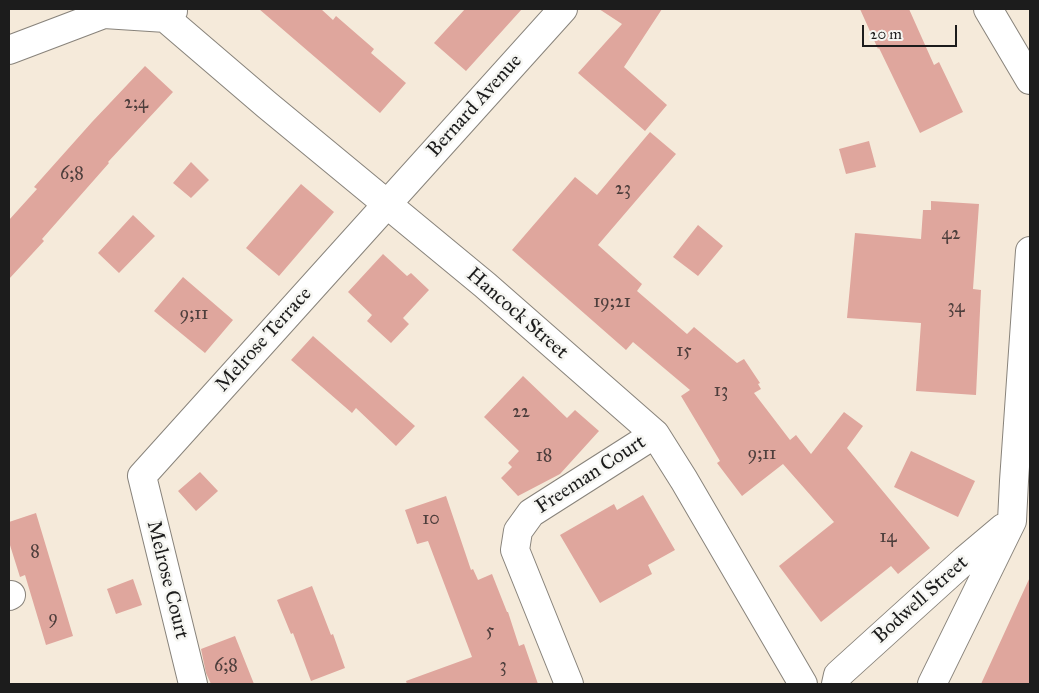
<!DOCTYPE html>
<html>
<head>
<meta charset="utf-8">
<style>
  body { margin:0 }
  #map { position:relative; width:1039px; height:693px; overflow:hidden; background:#f5eada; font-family:"IM FELL Great Primer",serif }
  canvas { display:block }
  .frame { position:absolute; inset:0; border:10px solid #1c1c1c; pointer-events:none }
  .scale { position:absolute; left:862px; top:25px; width:95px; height:22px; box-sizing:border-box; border:2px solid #1c1c1c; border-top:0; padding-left:6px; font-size:15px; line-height:18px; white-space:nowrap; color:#1c1c1c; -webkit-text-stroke:4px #f6f6f2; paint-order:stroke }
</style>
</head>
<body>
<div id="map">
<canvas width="1039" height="693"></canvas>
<div class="frame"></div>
<div class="scale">20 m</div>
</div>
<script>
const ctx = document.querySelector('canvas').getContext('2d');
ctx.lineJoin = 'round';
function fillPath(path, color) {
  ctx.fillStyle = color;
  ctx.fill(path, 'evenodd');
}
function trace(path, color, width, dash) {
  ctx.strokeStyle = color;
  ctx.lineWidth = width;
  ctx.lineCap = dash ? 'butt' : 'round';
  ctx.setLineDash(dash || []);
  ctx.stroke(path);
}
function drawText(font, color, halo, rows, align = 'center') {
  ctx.font = font + ' "IM FELL Great Primer",serif';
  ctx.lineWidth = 5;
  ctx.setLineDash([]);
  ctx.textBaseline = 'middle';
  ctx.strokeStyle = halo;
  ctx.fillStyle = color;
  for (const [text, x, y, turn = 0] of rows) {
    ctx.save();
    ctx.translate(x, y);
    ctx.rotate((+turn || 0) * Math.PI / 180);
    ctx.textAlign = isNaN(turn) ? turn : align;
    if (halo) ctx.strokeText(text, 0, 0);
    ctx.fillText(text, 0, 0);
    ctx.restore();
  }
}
fillPath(new Path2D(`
  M 259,9 L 321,9 L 333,20 L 336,16 L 374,49 L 371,53 L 406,83 L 380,113 Z
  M 465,9 L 522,9 L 466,71 L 434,43 Z
  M 599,9 L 662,9 L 624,67 L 667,105 L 645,131 L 578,73 L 622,24 Z
  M 860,9 L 909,9 L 934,65 L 939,62 L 963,112 L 920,133 L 879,48 L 878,49 Z
  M 145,66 L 173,92 L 108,162 L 109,163 L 42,239 L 44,241 L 9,279 L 9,220 L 37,189 L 34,187 L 92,122 Z
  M 650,132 L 676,154 L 598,245 L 642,284 L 637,291 L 687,334 L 694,327 L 737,363 L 744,359 L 760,383 L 758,384 L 761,389 L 754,393 L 790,440 L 796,435 L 811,454 L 844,412 L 863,426 L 847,448 L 930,548 L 898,574 L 891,566 L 821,622 L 779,566 L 834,522 L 783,464 L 742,496 L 717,463 L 720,461 L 681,396 L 690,390 L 633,342 L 626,350 L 512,250 L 575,177 L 597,195 Z
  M 869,141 L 876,167 L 846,174 L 839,149 Z
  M 191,162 L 209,180 L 191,198 L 173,183 Z
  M 301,184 L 334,212 L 279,276 L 246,248 Z
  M 931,201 L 979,204 L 973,289 L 981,290 L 976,395 L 916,391 L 921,323 L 847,318 L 855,233 L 921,239 L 923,210 L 931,210 Z
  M 133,215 L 155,236 L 119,273 L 98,253 Z
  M 698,225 L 723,246 L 698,276 L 673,257 Z
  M 383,254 L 407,276 L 411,273 L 429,290 L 403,318 L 409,324 L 391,343 L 367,321 L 372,315 L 348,292 Z
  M 183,277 L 233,320 L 205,353 L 154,311 Z
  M 313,336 L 415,426 L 396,446 L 356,408 L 352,413 L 291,360 Z
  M 523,376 L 567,418 L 575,410 L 599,431 L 560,474 L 518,496 L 501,478 L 512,467 L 508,463 L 519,451 L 484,417 Z
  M 911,451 L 975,481 L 958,517 L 894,487 Z
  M 200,472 L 218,491 L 196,511 L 178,491 Z
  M 643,495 L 675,550 L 648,565 L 652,574 L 600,603 L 560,535 L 614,504 L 617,510 Z
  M 446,496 L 471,570 L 473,569 L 478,580 L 492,574 L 507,612 L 508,612 L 519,646 L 524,644 L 538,684 L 407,684 L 406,681 L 472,657 L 428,541 L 417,544 L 405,510 Z
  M 36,513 L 73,636 L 46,645 L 25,575 L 20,577 L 9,542 L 9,522 Z
  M 1030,577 L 1030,684 L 981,684 Z
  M 133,579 L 142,605 L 116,614 L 107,589 Z
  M 312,586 L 331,635 L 333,634 L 345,668 L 311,681 L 293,633 L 291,634 L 277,600 Z
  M 235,636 L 254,684 L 211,684 L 206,673 L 201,649 Z`), '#dfa69d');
const minor = new Path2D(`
  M 155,9 L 267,105 L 485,285 L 655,434 L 684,480 L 803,684
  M 988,9 L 1030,80
  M 9,50 L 104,14 L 166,18 L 173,11
  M 9,596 L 11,595
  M 193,684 L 142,476 L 563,9
  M 569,684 L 515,550 L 518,531 L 531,513 L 655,434
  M 836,684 L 838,675 L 965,560 L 1003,528
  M 932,684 L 1012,521 L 1014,481 L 1030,251`);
trace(minor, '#88837b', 30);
trace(minor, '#fff', 28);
drawText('18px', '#4d3e3c', null, [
  ["2;4",136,104],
  ["6;8",72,175],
  ["23",623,190],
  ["42",951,235],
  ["19;21",612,303],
  ["34",956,308],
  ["9;11",194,315],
  ["15",684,352],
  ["13",721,392],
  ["22",521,413],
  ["9;11",762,455],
  ["18",544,457],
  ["10",431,520],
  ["14",888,538],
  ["8",35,553],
  ["9",53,619],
  ["5",490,632],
  ["6;8",226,667],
  ["3",503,667]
]);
drawText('20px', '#1c1c1c', '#f6f6f2', [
  ["Bernard Avenue",475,106,-48],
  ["Hancock Street",517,314,41],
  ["Melrose Terrace",264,340,-48],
  ["Freeman Court",591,475,-33],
  ["Melrose Court",167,580,76],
  ["Bodwell Street",921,600,-42]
]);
</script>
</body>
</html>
